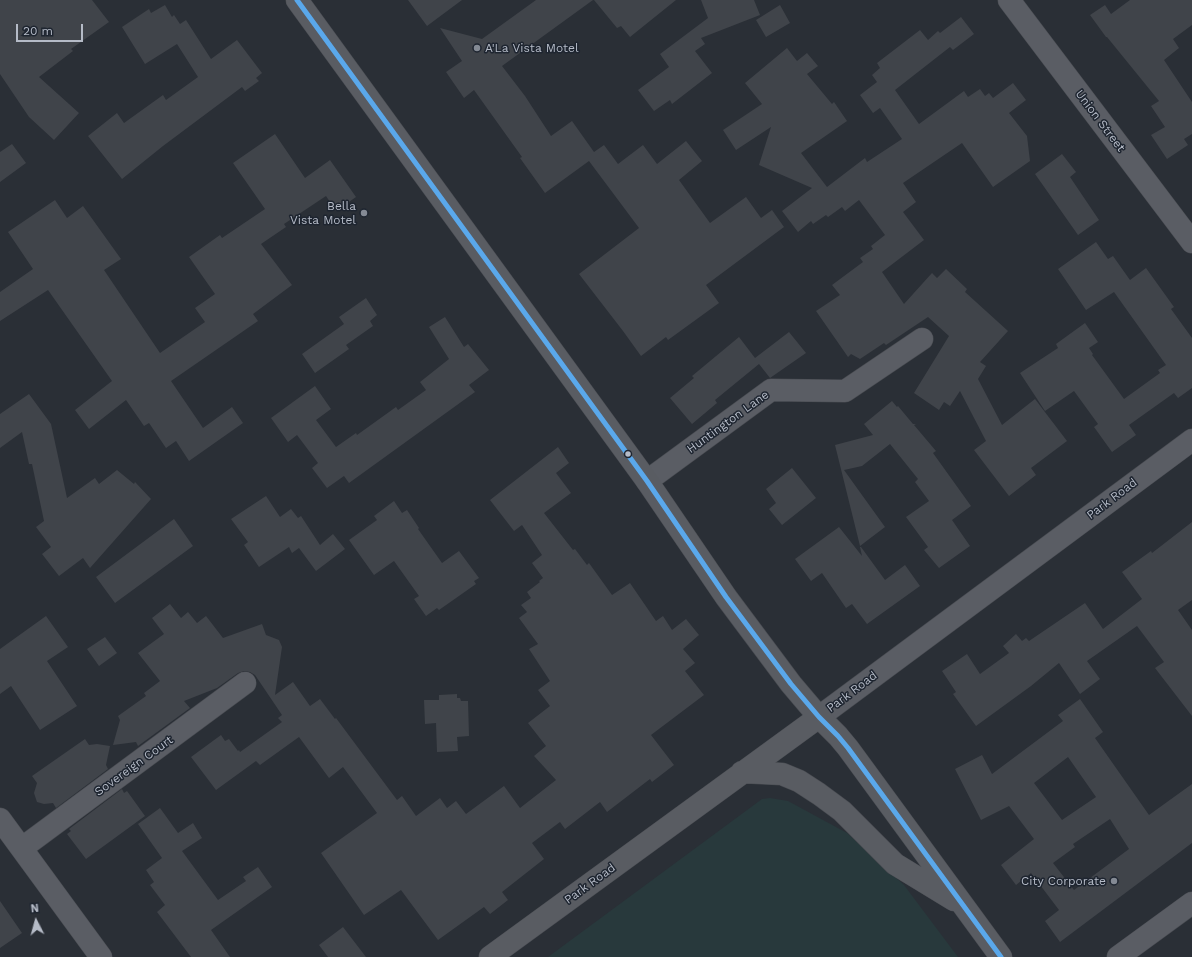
<!DOCTYPE html>
<html>
<head>
<meta charset="utf-8">
<style>
  body { margin:0 }
  #map { position:relative; width:1192px; height:957px; overflow:hidden; background:#2a2f36; font-family:"Work Sans",sans-serif }
  canvas { display:block }
  .north { position:absolute; left:16px; top:901px; width:40px; height:40px; -webkit-text-stroke:3px #1e2530; paint-order:stroke; rotate:354deg; font-size:11px; font-weight:700; line-height:16px; text-align:center; color:#b5bbc7 }
  .north::after { content:''; display:block; margin:auto; width:14px; height:18px; background:#b5bbc7; clip-path:polygon(50% 0,100% 100%,50% 72%,0 100%) }
  .scale { position:absolute; left:16px; top:24px; width:67px; height:18px; box-sizing:border-box; border:2px solid #b5bbc7; border-top:0; padding-left:5px; font-size:12px; line-height:14px; white-space:nowrap; color:#b5bbc7; -webkit-text-stroke:3px #1e2530; paint-order:stroke }
</style>
</head>
<body>
<div id="map">
<canvas width="1192" height="957"></canvas>
<div class="north">N</div>
<div class="scale">20 m</div>
</div>
<script>
const ctx = document.querySelector('canvas').getContext('2d');
ctx.lineJoin = 'round';
function fillPath(path, color) {
  ctx.fillStyle = color;
  ctx.fill(path, 'evenodd');
}
function trace(path, color, width, dash) {
  ctx.strokeStyle = color;
  ctx.lineWidth = width;
  ctx.lineCap = dash ? 'butt' : 'round';
  ctx.setLineDash(dash || []);
  ctx.stroke(path);
}
function drawText(font, color, halo, rows, align = 'center') {
  ctx.font = font + ' "Work Sans",sans-serif';
  ctx.lineWidth = 3;
  ctx.setLineDash([]);
  ctx.textBaseline = 'middle';
  ctx.strokeStyle = halo;
  ctx.fillStyle = color;
  for (const [text, x, y, turn = 0] of rows) {
    ctx.save();
    ctx.translate(x, y);
    ctx.rotate((+turn || 0) * Math.PI / 180);
    ctx.textAlign = isNaN(turn) ? turn : align;
    if (halo) ctx.strokeText(text, 0, 0);
    ctx.fillText(text, 0, 0);
    ctx.restore();
  }
}
fillPath(new Path2D(`
  M 770,798 L 788,801 L 847,833 L 904,885 L 958,957 L 548,957 L 762,799 Z`), '#28393c');
fillPath(new Path2D(`
  M 0,0 L 92,0 L 109,22 L 71,49 L 73,51 L 39,77 L 79,113 L 54,140 L 29,117 L 0,74 Z
  M 408,0 L 462,0 L 427,26 Z
  M 536,0 L 593,0 L 502,66 L 525,96 L 551,136 L 572,121 L 594,152 L 604,145 L 618,164 L 643,145 L 657,164 L 686,141 L 702,161 L 679,180 L 710,223 L 746,197 L 761,218 L 772,210 L 784,227 L 706,285 L 719,303 L 668,340 L 666,337 L 641,356 L 623,331 L 579,274 L 639,228 L 589,161 L 545,193 L 520,158 L 522,157 L 474,90 L 464,98 L 446,72 L 462,61 L 440,28 L 482,39 Z
  M 594,0 L 676,0 L 630,37 L 621,26 L 617,28 Z
  M 701,0 L 754,0 L 760,15 L 701,38 L 705,44 L 695,51 L 712,73 L 672,104 L 670,100 L 654,111 L 638,90 L 669,67 L 660,54 L 708,18 Z
  M 1130,0 L 1192,0 L 1192,25 L 1173,39 L 1179,48 L 1164,60 L 1192,102 L 1192,134 L 1184,139 L 1188,145 L 1167,159 L 1151,135 L 1165,127 L 1151,106 L 1159,101 L 1107,37 L 1106,37 L 1090,15 L 1105,5 L 1111,14 Z
  M 165,5 L 172,17 L 174,15 L 180,24 L 186,20 L 211,59 L 237,40 L 262,73 L 256,78 L 259,81 L 245,91 L 242,87 L 163,146 L 122,179 L 88,136 L 117,113 L 124,123 L 163,95 L 166,100 L 198,77 L 177,44 L 145,64 L 122,27 L 149,9 L 151,13 Z
  M 780,5 L 790,23 L 766,37 L 756,20 Z
  M 961,17 L 974,34 L 953,50 L 950,47 L 895,90 L 919,124 L 964,91 L 968,97 L 980,89 L 985,96 L 989,93 L 993,98 L 1013,83 L 1026,100 L 1009,113 L 1027,136 L 1030,161 L 993,187 L 962,143 L 903,183 L 916,202 L 903,212 L 924,240 L 882,272 L 904,304 L 932,273 L 937,278 L 946,269 L 967,289 L 965,292 L 1008,331 L 980,362 L 986,366 L 978,379 L 1002,425 L 1035,399 L 1067,441 L 1031,468 L 1036,475 L 1009,496 L 974,450 L 986,441 L 960,391 L 950,406 L 944,402 L 939,410 L 914,393 L 949,336 L 928,317 L 886,345 L 884,343 L 860,359 L 851,354 L 848,357 L 816,311 L 840,295 L 832,285 L 863,262 L 860,258 L 873,249 L 871,246 L 885,235 L 859,200 L 845,211 L 842,207 L 828,217 L 826,215 L 813,224 L 811,221 L 798,232 L 782,211 L 812,188 L 759,165 L 771,127 L 736,150 L 723,130 L 762,104 L 745,83 L 787,48 L 797,61 L 807,53 L 818,66 L 807,74 L 832,104 L 834,102 L 847,121 L 801,153 L 827,187 L 865,158 L 867,162 L 902,139 L 880,108 L 873,113 L 860,95 L 877,82 L 872,75 L 880,68 L 877,63 L 920,30 L 928,40 L 938,31 L 940,33 Z
  M 275,134 L 305,178 L 330,160 L 356,197 L 336,211 L 326,196 L 284,224 L 286,227 L 261,244 L 292,285 L 253,314 L 258,321 L 171,381 L 203,428 L 232,407 L 243,423 L 189,461 L 176,441 L 166,448 L 149,423 L 144,426 L 126,400 L 89,429 L 75,410 L 112,381 L 48,290 L 0,321 L 0,292 L 33,269 L 8,232 L 55,200 L 67,218 L 83,206 L 121,259 L 104,270 L 160,353 L 205,322 L 195,308 L 215,294 L 189,257 L 220,235 L 222,238 L 265,209 L 233,163 Z
  M 12,144 L 26,163 L 0,182 L 0,152 Z
  M 1062,154 L 1076,172 L 1070,177 L 1099,220 L 1078,235 L 1035,174 Z
  M 1096,242 L 1108,259 L 1113,256 L 1130,280 L 1146,268 L 1174,307 L 1171,309 L 1192,338 L 1192,388 L 1178,398 L 1174,393 L 1129,425 L 1136,435 L 1112,452 L 1094,427 L 1098,424 L 1074,391 L 1045,411 L 1020,373 L 1058,348 L 1056,344 L 1085,323 L 1098,342 L 1089,348 L 1093,354 L 1092,355 L 1124,399 L 1160,373 L 1158,370 L 1166,365 L 1114,292 L 1086,310 L 1058,269 Z
  M 366,298 L 377,315 L 370,321 L 373,326 L 346,345 L 349,349 L 315,373 L 302,354 L 344,324 L 339,317 Z
  M 445,317 L 464,347 L 468,344 L 489,370 L 469,385 L 475,392 L 349,483 L 344,476 L 327,488 L 312,468 L 318,463 L 297,435 L 288,442 L 271,418 L 315,386 L 331,409 L 316,420 L 336,447 L 356,433 L 357,435 L 396,407 L 398,410 L 426,390 L 420,382 L 449,359 L 429,327 Z
  M 789,332 L 806,353 L 770,378 L 759,364 L 715,400 L 717,403 L 692,424 L 670,398 L 694,378 L 692,376 L 739,337 L 755,358 Z
  M 29,394 L 51,424 L 67,498 L 95,478 L 99,484 L 117,470 L 134,484 L 135,482 L 151,499 L 90,568 L 83,558 L 59,576 L 42,554 L 51,547 L 36,527 L 44,521 L 32,464 L 29,464 L 22,432 L 0,448 L 0,414 Z
  M 892,401 L 897,407 L 898,406 L 913,424 L 916,424 L 914,425 L 936,451 L 933,453 L 971,506 L 952,520 L 970,546 L 939,568 L 924,550 L 928,547 L 906,517 L 929,501 L 915,482 L 918,479 L 890,444 L 862,466 L 844,470 L 885,527 L 860,546 L 835,445 L 873,435 L 864,424 Z
  M 558,447 L 569,463 L 556,473 L 571,493 L 544,513 L 573,550 L 575,549 L 587,565 L 589,563 L 612,595 L 630,583 L 656,621 L 663,616 L 672,630 L 686,619 L 699,635 L 683,649 L 695,663 L 685,671 L 704,695 L 651,735 L 674,765 L 652,782 L 650,779 L 607,812 L 600,802 L 565,829 L 560,822 L 532,843 L 544,859 L 502,892 L 508,900 L 490,914 L 484,907 L 438,940 L 401,890 L 364,915 L 321,853 L 377,813 L 343,767 L 329,778 L 299,737 L 260,765 L 256,761 L 216,790 L 191,757 L 221,735 L 225,741 L 229,739 L 238,751 L 239,750 L 240,752 L 282,722 L 278,718 L 282,715 L 255,675 L 250,672 L 244,671 L 238,673 L 217,688 L 184,701 L 190,708 L 138,746 L 136,742 L 113,745 L 120,720 L 118,716 L 146,696 L 144,693 L 160,681 L 138,653 L 164,634 L 152,618 L 170,604 L 181,618 L 188,612 L 197,623 L 206,616 L 223,638 L 262,624 L 266,635 L 279,640 L 282,647 L 275,695 L 293,682 L 310,706 L 320,699 L 335,719 L 336,718 L 397,800 L 402,796 L 416,816 L 440,798 L 447,808 L 456,801 L 466,814 L 504,786 L 520,808 L 556,780 L 534,756 L 546,746 L 528,723 L 550,706 L 538,690 L 550,681 L 529,649 L 538,644 L 519,618 L 527,612 L 521,605 L 531,598 L 527,592 L 540,582 L 539,581 L 543,578 L 532,563 L 542,555 L 522,525 L 514,531 L 490,500 Z
  M 792,468 L 816,498 L 782,525 L 769,509 L 776,503 L 766,489 Z
  M 266,496 L 280,517 L 291,509 L 298,518 L 301,516 L 320,545 L 333,534 L 345,549 L 316,571 L 299,548 L 292,553 L 289,547 L 259,567 L 244,545 L 248,542 L 231,519 Z
  M 394,501 L 402,513 L 407,510 L 419,528 L 418,529 L 442,563 L 459,551 L 479,578 L 474,581 L 476,584 L 439,610 L 437,608 L 426,616 L 414,599 L 419,596 L 394,561 L 374,575 L 349,540 L 377,520 L 374,516 Z
  M 174,519 L 193,546 L 115,603 L 96,577 Z
  M 1192,522 L 1192,600 L 1178,610 L 1192,630 L 1192,716 L 1155,668 L 1164,662 L 1137,626 L 1087,661 L 1100,679 L 1080,694 L 1059,663 L 1031,686 L 976,726 L 953,694 L 956,692 L 942,671 L 967,654 L 980,674 L 1009,653 L 1003,646 L 1016,634 L 1022,641 L 1026,638 L 1029,641 L 1085,603 L 1103,629 L 1142,599 L 1122,572 L 1151,551 L 1152,553 Z
  M 839,527 L 862,556 L 860,547 L 861,547 L 885,580 L 905,565 L 920,586 L 867,624 L 852,604 L 846,608 L 822,573 L 811,581 L 795,559 Z
  M 46,616 L 68,647 L 47,661 L 77,706 L 40,730 L 11,686 L 0,694 L 0,649 Z
  M 105,637 L 117,653 L 99,666 L 87,649 Z
  M 457,694 L 457,698 L 460,698 L 461,701 L 468,701 L 469,736 L 457,737 L 458,751 L 437,752 L 436,723 L 425,724 L 424,700 L 439,700 L 439,695 Z
  M 1080,699 L 1103,732 L 1095,738 L 1149,815 L 1192,784 L 1192,843 L 1060,942 L 1045,921 L 1059,910 L 1031,873 L 1016,885 L 1001,865 L 1034,839 L 1009,806 L 981,820 L 955,769 L 982,755 L 992,774 L 1063,721 L 1058,715 ZM 1068,757 L 1096,797 L 1062,820 L 1034,783 ZM 1110,819 L 1129,849 L 1074,890 L 1053,863 L 1075,847 L 1073,844 Z
  M 85,739 L 89,745 L 97,744 L 110,746 L 106,765 L 108,769 L 56,808 L 53,803 L 44,804 L 37,802 L 34,793 L 37,783 L 32,776 Z
  M 122,789 L 124,793 L 127,791 L 145,816 L 86,859 L 67,834 L 71,831 L 69,829 Z
  M 160,808 L 178,833 L 193,823 L 202,838 L 182,851 L 218,900 L 246,881 L 243,877 L 258,867 L 272,887 L 211,930 L 230,957 L 191,957 L 157,912 L 165,905 L 150,885 L 154,882 L 146,870 L 162,858 L 138,824 Z
  M 0,901 L 22,933 L 0,948 Z
  M 343,927 L 366,957 L 328,957 L 319,945 Z`), '#40444a');
const minor = new Path2D(`
  M 1009,0 L 1192,242
  M 647,481 L 771,390 L 845,391 L 922,339
  M 0,819 L 101,957
  M 22,848 L 245,683
  M 1118,957 L 1192,903`);
const tertiary = new Path2D(`
  M 819,717 L 1192,440`);
const secondary = new Path2D(`
  M 297,0 L 647,481 L 726,597 L 791,684 L 819,717 L 838,736 L 848,748 L 1001,957
  M 742,772 L 782,774 L 799,781 L 819,794 L 842,811 L 895,864 L 954,900
  M 490,957 L 819,717`);
trace(minor, '#484b51', 23);
trace(tertiary, '#484b51', 23);
trace(secondary, '#484b51', 23);
trace(minor, '#5a5d64', 22);
trace(tertiary, '#5a5d64', 22);
trace(secondary, '#595c62', 22);
trace(new Path2D(`
  M 297,0 L 647,481 L 726,597 L 791,684 L 819,717 L 838,736 L 848,748 L 1001,957`), '#5aa8eb', 5);
for (const [x, y, r, color] of [
  [477,48,4,"#848a94"],
  [364,213,4,"#848a94"],
  [628,454,3.5,"#b5bbc7"],
  [1114,881,4,"#848a94"]
]) {
  const dot = new Path2D();
  dot.arc(x, y, r, 0, 2 * Math.PI);
  ctx.fillStyle = color;
  ctx.fill(dot);
  trace(dot, '#1e2530', 1.5);
}
drawText('12px', '#b5bbc7', '#1e2530', [
  ["A'La Vista Motel",485,48,"left"],
  ["Bella",356,206],
  ["Vista Motel",356,220],
  ["City Corporate",1106,881]
], 'right');
drawText('12px', '#b5bbc7', '#1e2530', [
  ["Union Street",1100,121,53],
  ["Huntington Lane",728,422,-36],
  ["Park Road",1112,499,-37],
  ["Park Road",852,692,-37],
  ["Sovereign Court",134,766,-36],
  ["Park Road",590,884,-36]
]);
</script>
</body>
</html>
